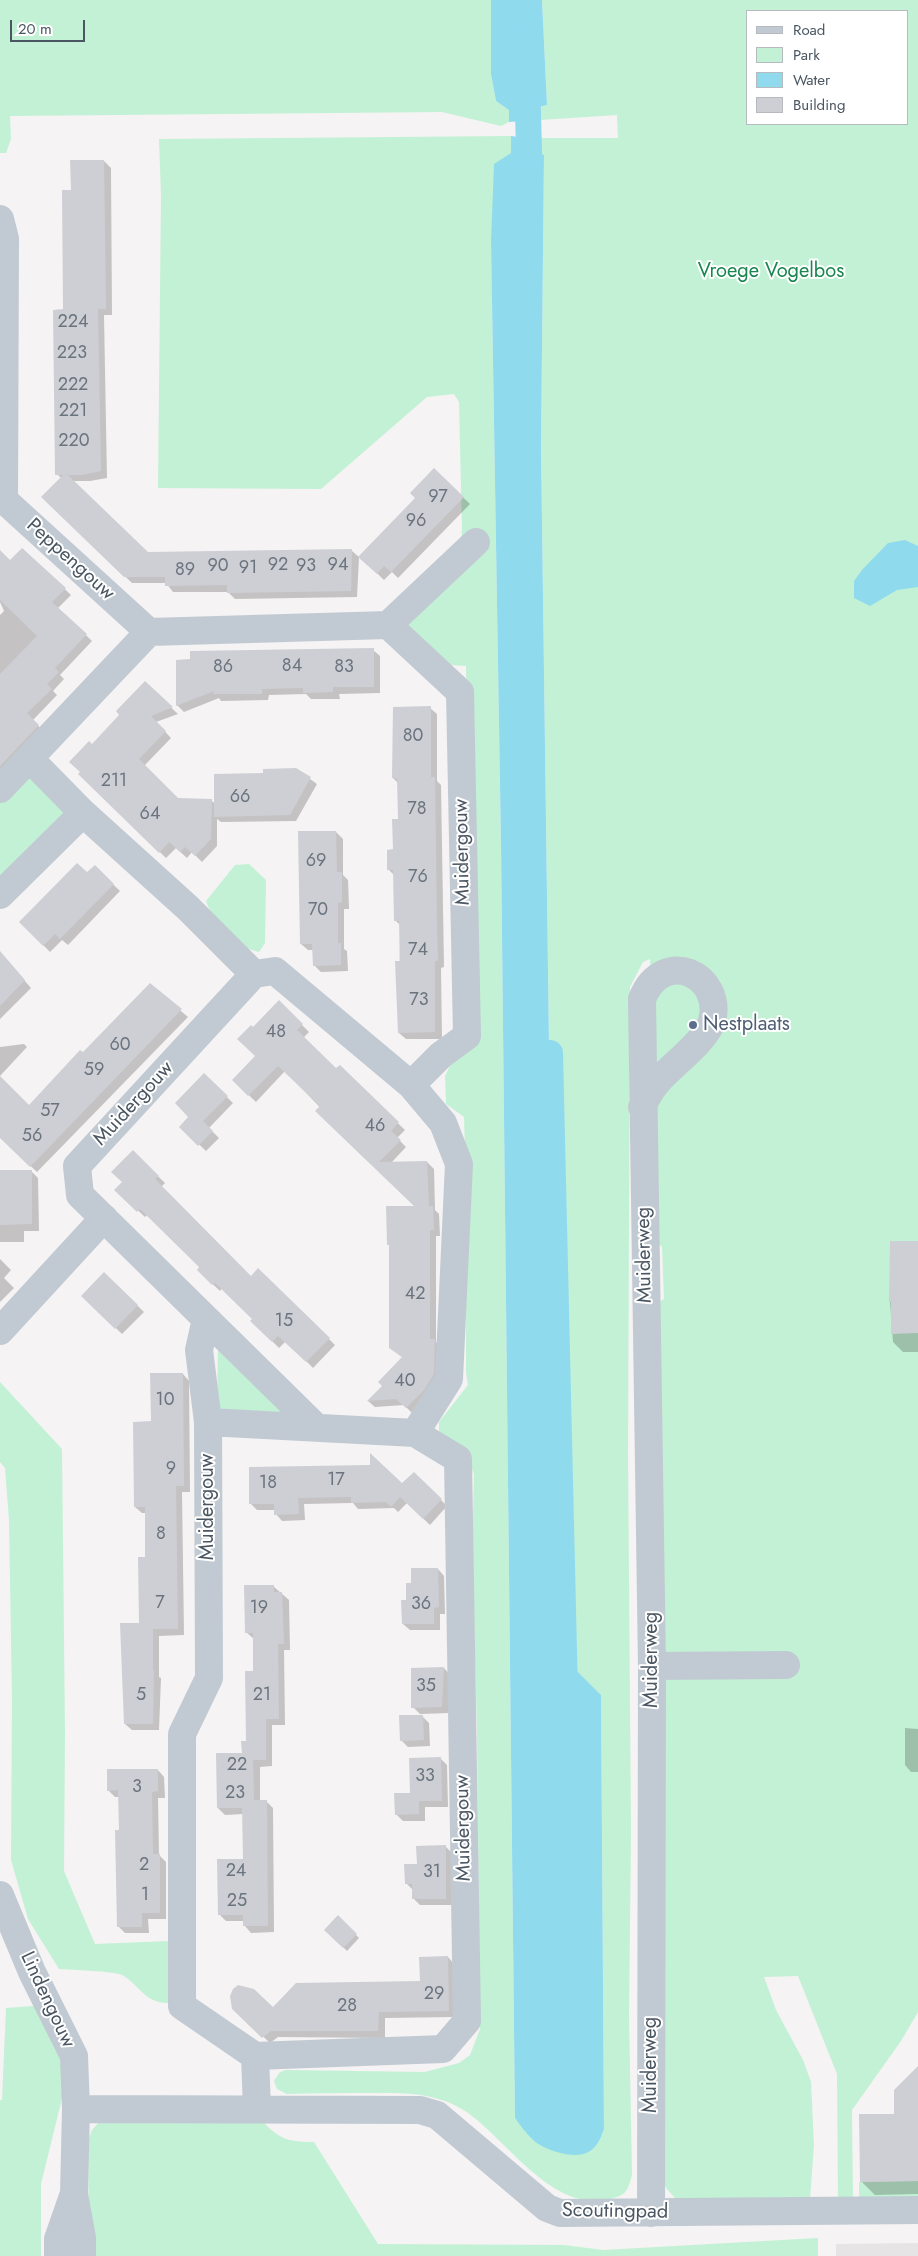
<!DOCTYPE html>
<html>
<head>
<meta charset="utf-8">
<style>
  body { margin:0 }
  #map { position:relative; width:918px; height:2256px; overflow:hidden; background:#f5f3f3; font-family:Jost,sans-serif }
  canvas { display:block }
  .legend { position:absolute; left:746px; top:10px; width:162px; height:115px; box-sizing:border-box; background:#fff; border:1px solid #b7bbc0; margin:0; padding:6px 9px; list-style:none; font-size:15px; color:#4a5661 }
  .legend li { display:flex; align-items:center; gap:10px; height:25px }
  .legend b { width:25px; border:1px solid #b7bbc0 }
  .scale { position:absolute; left:10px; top:20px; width:75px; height:22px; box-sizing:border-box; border:2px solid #4a5661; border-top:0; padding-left:6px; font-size:15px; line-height:18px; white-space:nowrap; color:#4a5661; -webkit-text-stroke:4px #fff; paint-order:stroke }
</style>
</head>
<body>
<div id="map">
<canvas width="918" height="2256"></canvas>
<ul class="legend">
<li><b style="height:6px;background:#c1cad2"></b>Road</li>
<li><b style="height:14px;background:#c3f1d5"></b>Park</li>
<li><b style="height:14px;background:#90daee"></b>Water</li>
<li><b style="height:14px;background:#cdcfd5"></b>Building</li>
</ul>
<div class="scale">20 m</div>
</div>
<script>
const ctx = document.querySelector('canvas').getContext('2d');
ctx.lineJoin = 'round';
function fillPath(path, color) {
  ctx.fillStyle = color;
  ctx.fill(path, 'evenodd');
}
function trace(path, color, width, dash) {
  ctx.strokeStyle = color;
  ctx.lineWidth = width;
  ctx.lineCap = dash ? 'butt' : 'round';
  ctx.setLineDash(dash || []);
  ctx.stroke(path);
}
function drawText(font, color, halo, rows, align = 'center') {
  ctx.font = font + ' Jost,sans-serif';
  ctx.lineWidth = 4;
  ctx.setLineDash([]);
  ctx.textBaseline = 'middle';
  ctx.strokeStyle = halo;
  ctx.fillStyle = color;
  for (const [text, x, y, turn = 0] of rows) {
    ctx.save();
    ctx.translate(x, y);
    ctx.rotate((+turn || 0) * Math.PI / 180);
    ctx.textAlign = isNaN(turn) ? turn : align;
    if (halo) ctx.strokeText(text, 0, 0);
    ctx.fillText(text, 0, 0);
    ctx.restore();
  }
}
fillPath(new Path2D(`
  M 918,2243 L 918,2256 L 836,2256 L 836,2244 Z`), '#e6e4e5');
fillPath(new Path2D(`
  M 0,0 L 491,0 L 491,74 L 496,101 L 510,110 L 509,122 L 501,126 L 442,112 L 10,116 L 11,139 L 6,153 L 0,153 Z
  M 542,0 L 918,0 L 918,2012 L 901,2041 L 852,2110 L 853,2201 L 838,2199 L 837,2074 L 798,1976 L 764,1977 L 776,2010 L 803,2060 L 811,2082 L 814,2145 L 810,2199 L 730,2202 L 675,2198 L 666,2188 L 660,2174 L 659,1302 L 664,1299 L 662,1247 L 658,1243 L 656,1111 L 650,959 L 643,962 L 630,987 L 628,1455 L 631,1831 L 629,2015 L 632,2175 C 627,2194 625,2196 605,2200 C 552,2209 509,2144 472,2116 C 462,2108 450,2102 438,2099 C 416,2092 394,2093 371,2093 C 343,2093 315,2093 287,2094 L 277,2089 L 274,2081 L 279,2073 L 285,2070 L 425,2072 L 459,2063 L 470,2055 L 480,2029 L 477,1730 L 472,1555 L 474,1474 L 464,1452 L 439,1431 L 439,1422 L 468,1385 L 466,1372 L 466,1182 L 464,1117 L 446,1104 L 445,1076 L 452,1062 L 468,780 L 466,666 L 451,665 L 403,624 L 460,569 L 462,528 L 459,402 L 454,394 L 427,397 L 321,489 L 158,488 L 161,195 L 159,139 L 511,136 L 511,153 L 491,242 L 501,845 L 515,2118 L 533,2140 L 598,2143 L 604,2129 L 601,1695 L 562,1656 L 556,1570 L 541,447 L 544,155 L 526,151 L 525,138 L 618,138 L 617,115 L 525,121 L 525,110 L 547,105 ZM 747,11 L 907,11 L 907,124 L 747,124 Z
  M 29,773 L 69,813 L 4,879 L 0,875 L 0,803 Z
  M 249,864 L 266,880 L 265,943 L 259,952 C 234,947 214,924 206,901 L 235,865 Z
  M 218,1349 L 286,1415 L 217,1413 Z
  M 0,1382 L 62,1449 L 65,1733 L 64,1871 L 95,1944 L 169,1941 L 168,2003 C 144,2003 140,1985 122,1975 C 113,1971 71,1970 59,1969 L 28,1919 L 11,1860 L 12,1699 L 9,1520 L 5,1468 L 0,1462 Z
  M 45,2005 L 57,2028 L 66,2082 L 41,2184 L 41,2256 L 0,2256 L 0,2100 L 2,2100 L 6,2008 Z
  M 259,2118 C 279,2138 284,2142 314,2142 L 378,2244 L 564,2245 L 603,2250 L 818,2238 L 818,2256 L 89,2256 L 88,2141 L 92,2130 L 100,2121 Z
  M 918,2181 L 918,2197 L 859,2199 L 859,2182 Z`), '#c3f1d5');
fillPath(new Path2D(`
  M 491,0 L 542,0 L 547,105 L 525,110 L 525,121 L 509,122 L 509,110 L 496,101 L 491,74 Z
  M 511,136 L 525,138 L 526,151 L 544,155 L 541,447 L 556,1570 L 562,1656 L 601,1695 L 604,2129 C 601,2137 598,2146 590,2151 C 576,2161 543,2150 532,2139 C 526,2133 520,2125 515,2118 L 501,845 L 491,242 L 494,164 L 511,153 Z
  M 905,540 L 918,546 L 918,587 L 897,590 L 870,606 L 854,598 L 854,581 L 862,570 L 888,543 Z`), '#90daee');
fillPath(new Path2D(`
  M 104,161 L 111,168 L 112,315 L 104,315 L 107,478 L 90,481 L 73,481 L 148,553 L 352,551 L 359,557 L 357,597 L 235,599 L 228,592 L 173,592 L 166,583 L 132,583 L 43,497 L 61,478 L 57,474 L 72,192 Z
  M 434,470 L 470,504 L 398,578 L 392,572 L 384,580 L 360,557 L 417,498 Z
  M 23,549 L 71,595 L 58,608 L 92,641 L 60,675 L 64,679 L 53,691 L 57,695 L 33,720 L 44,732 L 6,773 L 0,768 L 0,615 L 4,611 L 0,602 L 0,552 L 10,562 Z
  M 373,650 L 380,656 L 380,693 L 339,694 L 340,699 L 311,699 L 306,694 L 269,695 L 268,700 L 221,701 L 219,698 L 184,712 L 177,705 L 177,661 Z
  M 145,683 L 178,714 L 156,722 L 171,738 L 144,766 L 178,799 L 211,800 L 215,804 L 265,774 L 296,769 L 317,784 L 296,821 L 221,822 L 217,819 L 217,846 L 202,862 L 192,852 L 187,858 L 176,848 L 166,858 L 80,774 L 92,746 L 121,715 Z
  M 430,708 L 437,714 L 437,781 L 441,785 L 444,967 L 441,968 L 442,1039 L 406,1039 L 399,1033 L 400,925 L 395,920 L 395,876 L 388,869 L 395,851 L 399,820 L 398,783 L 393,778 Z
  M 336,832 L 343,839 L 343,875 L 348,880 L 349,909 L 344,909 L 344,949 L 347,951 L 348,971 L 321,972 L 314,965 L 314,950 L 308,950 L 301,944 Z
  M 95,867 L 120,891 L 68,945 L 62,940 L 50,952 L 21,922 L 87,874 Z
  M 0,952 L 31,988 L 0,1019 Z
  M 150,985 L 188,1017 L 37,1172 L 1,1138 Z
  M 279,1002 L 309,1032 L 303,1038 L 336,1070 L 340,1067 L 405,1130 L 397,1138 L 406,1147 L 391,1163 L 427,1162 L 434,1169 L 435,1210 L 439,1214 L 440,1236 L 436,1236 L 436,1342 L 441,1347 L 440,1381 L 413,1414 L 404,1405 L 375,1407 L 368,1401 L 383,1386 L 403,1358 L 390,1347 L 416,1207 L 285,1071 L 256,1102 L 233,1080 L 256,1056 L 253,1028 Z
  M 24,1044 L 27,1047 L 0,1076 L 0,1047 Z
  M 204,1075 L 233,1103 L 209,1128 L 219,1138 L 206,1151 L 181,1127 L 190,1117 Z
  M 133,1152 L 165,1183 L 161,1187 L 251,1277 L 259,1270 L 335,1345 L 313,1368 L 286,1341 L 279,1348 L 252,1321 L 254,1319 L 222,1288 L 220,1291 L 198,1270 L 201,1267 L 147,1215 L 145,1217 L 116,1190 L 124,1182 Z
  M 0,1171 L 31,1171 L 38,1178 L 39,1231 L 24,1231 L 24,1242 L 0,1242 Z
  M 918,1242 L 918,1352 L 903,1352 L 893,1342 L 890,1302 Z
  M 0,1259 L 11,1270 L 4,1278 L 14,1288 L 0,1302 Z
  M 104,1273 L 144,1312 L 122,1334 L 83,1296 Z
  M 183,1374 L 189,1381 L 190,1492 L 182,1492 L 184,1635 L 159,1636 L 159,1677 L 161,1678 L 159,1730 L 132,1730 L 125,1724 L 141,1624 L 147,1558 L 146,1513 L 142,1513 L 135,1507 L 152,1423 Z
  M 414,1474 L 447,1506 L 430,1525 L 407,1503 L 398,1512 L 394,1508 L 358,1509 L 353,1503 L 304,1504 L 305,1520 L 282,1521 L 276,1514 L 276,1510 L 257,1510 L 250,1503 L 402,1485 Z
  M 438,1569 L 444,1576 L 445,1614 L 440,1614 L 440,1630 L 410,1630 L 403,1624 L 412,1584 Z
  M 273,1586 L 289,1600 L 290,1650 L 284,1650 L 285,1725 L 272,1725 L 272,1766 L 260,1767 L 260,1801 L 266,1801 L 273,1808 L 274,1932 L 251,1933 L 245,1926 L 245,1921 L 226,1921 L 219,1914 L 244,1860 L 244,1814 L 225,1815 L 218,1808 L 247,1742 L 255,1673 L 254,1639 L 246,1632 Z
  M 444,1668 L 450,1675 L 449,1713 L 420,1714 L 429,1723 L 430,1746 L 408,1747 L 401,1740 L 422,1716 L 413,1707 Z
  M 905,1728 L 918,1729 L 918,1772 L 911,1772 L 905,1765 Z
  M 440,1758 L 447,1765 L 448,1807 L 425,1807 L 425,1821 L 403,1821 L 396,1814 Z
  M 158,1770 L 164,1777 L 165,1798 L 158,1798 L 159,1855 L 166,1862 L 166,1919 L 148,1919 L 149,1933 L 125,1933 L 118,1926 L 120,1797 L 115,1797 L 108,1790 Z
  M 446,1847 L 452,1853 L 453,1905 L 420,1905 L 414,1899 L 413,1890 L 406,1883 L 418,1865 Z
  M 338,1917 L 359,1938 L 347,1951 L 326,1930 Z
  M 448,1957 L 454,1964 L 455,2017 L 385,2018 L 385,2038 L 278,2037 L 270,2043 L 233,2008 L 273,2009 L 421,1982 Z
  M 918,2068 L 918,2194 L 875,2195 L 861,2181 Z`), '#0003');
trace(new Path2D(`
  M 525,0 L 530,187
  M 550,1053 L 565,1694`), '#90daee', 26);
fillPath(new Path2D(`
  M 70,160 L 104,160 L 106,309 L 98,309 L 101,471 L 82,475 L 68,475 L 148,552 L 352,549 L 351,591 L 227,593 L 227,585 L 165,586 L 165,577 L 124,577 L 41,497 L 63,475 L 55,475 L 53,310 L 63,309 L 62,190 L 71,190 Z
  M 434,468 L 464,497 L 391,572 L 384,566 L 377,574 L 358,557 L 415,498 L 410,493 Z
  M 22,548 L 66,588 L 52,602 L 87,634 L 55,668 L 59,672 L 47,684 L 52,689 L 27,713 L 39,725 L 0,766 L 0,674 L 37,636 L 0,600 L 0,550 L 10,560 Z
  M 374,648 L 374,687 L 333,687 L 333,692 L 303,693 L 303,688 L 262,689 L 262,694 L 213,694 L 214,691 L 176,706 L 176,660 L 190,659 L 190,651 Z
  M 145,681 L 173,707 L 151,716 L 166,731 L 139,759 L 178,798 L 212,799 L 211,839 L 195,856 L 185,847 L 180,852 L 169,842 L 159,853 L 78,774 L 80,772 L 69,762 L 89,741 L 92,744 L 119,715 L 116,711 Z
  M 431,706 L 431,777 L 435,777 L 437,929 L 438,961 L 435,961 L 435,1032 L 398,1033 L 395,961 L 400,961 L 399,921 L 394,921 L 393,870 L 387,870 L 387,850 L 393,849 L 392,819 L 398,819 L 397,779 L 392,778 L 393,707 Z
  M 296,768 L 311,777 L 290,815 L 214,817 L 214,774 L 263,773 L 263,769 Z
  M 298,831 L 336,831 L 337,872 L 342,872 L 342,902 L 338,903 L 338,943 L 341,943 L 341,965 L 313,966 L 312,944 L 300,944 Z
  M 77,863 L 87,872 L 95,865 L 114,884 L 60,939 L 55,934 L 43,946 L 19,922 Z
  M 0,951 L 25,980 L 0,1006 Z
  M 150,983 L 182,1009 L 30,1167 L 0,1138 L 0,1076 L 29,1105 L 80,1050 L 83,1052 Z
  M 279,1000 L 303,1024 L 297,1030 L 336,1068 L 340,1065 L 399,1122 L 391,1131 L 401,1140 L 379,1162 L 427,1161 L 429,1206 L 433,1206 L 434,1230 L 430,1230 L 430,1339 L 435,1339 L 434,1374 L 424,1390 L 406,1408 L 396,1399 L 367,1401 L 382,1386 L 378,1382 L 402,1357 L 389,1348 L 389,1245 L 387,1245 L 386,1206 L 414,1206 L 315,1111 L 320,1106 L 278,1066 L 248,1096 L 232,1080 L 255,1056 L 237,1039 L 251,1025 L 253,1027 Z
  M 204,1073 L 228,1096 L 203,1121 L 213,1131 L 198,1146 L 179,1127 L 188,1117 L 175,1103 Z
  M 133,1150 L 159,1176 L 155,1179 L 251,1276 L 258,1268 L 330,1338 L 306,1362 L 278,1336 L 272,1342 L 250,1321 L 252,1319 L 215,1283 L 212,1285 L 197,1270 L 199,1267 L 140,1209 L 137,1212 L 114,1190 L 122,1182 L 111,1172 Z
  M 0,1170 L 32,1170 L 32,1224 L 0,1225 Z
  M 890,1241 L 918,1241 L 918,1333 L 891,1334 L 891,1302 L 889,1302 Z
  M 104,1272 L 138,1305 L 115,1329 L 81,1296 Z
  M 150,1373 L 183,1373 L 184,1486 L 176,1486 L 178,1629 L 153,1629 L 153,1670 L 154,1670 L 153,1724 L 124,1724 L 120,1623 L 139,1623 L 138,1557 L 145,1557 L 145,1507 L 134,1507 L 133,1422 L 151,1421 Z
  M 370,1453 L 402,1483 L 414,1472 L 442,1499 L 423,1519 L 400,1497 L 391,1507 L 386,1502 L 351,1503 L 351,1497 L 298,1498 L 299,1514 L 274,1515 L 274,1504 L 249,1504 L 249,1467 L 370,1465 Z
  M 411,1568 L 438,1568 L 439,1607 L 434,1608 L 434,1624 L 402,1624 L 401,1600 L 406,1600 L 406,1583 L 411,1583 Z
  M 244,1585 L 274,1585 L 274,1592 L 282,1592 L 284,1644 L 278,1644 L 279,1719 L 266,1719 L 266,1760 L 253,1760 L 254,1800 L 267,1800 L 268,1926 L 243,1926 L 243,1915 L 218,1915 L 217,1859 L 243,1859 L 242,1808 L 217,1808 L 216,1753 L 242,1753 L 241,1741 L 246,1741 L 245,1671 L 253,1671 L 253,1633 L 245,1633 Z
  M 444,1667 L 442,1707 L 411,1708 L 411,1668 Z
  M 399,1715 L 423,1715 L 424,1740 L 400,1741 Z
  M 441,1757 L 442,1801 L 419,1801 L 419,1814 L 395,1815 L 394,1793 L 410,1793 L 409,1758 Z
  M 107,1769 L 158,1769 L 158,1791 L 152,1792 L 153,1854 L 160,1854 L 160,1913 L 142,1913 L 142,1927 L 117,1927 L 115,1830 L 119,1830 L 118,1790 L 107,1791 Z
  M 446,1845 L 446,1899 L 412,1899 L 412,1884 L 405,1884 L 404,1864 L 417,1864 L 416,1846 Z
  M 338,1915 L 357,1934 L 343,1948 L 324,1930 Z
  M 448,1956 L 449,2011 L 379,2012 L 378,2031 L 271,2031 L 262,2038 L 232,2009 L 230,1996 L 233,1989 L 238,1985 L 254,1989 L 273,2007 L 296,1983 L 420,1981 L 419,1957 Z
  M 918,2066 L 918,2181 L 860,2182 L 859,2114 L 894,2114 L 894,2090 Z`), '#cdcfd5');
trace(new Path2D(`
  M 0,219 L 5,239 L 4,500 L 149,632 L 0,789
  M 388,625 L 460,692 L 467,1036 L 441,1055 L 411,1085
  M 149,632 L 388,625 L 476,542
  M 83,813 L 188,908 L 254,974 L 275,971 L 411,1085 L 443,1123 L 459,1164 L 449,1379 L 415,1433
  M 0,895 L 83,813 L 30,759
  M 254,974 L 77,1166 L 80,1195 L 315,1426
  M 642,1107 C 647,1096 652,1087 661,1078 C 674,1064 707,1039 712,1021 C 724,975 663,946 642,999 L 652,1666 L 651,2213
  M 206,1319 L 199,1350 L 208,1422 L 209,1678 L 182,1734 L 182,2006 L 255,2056
  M 0,1331 L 104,1218
  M 208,1422 L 415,1433 L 458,1459 L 467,2021 L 443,2049 L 255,2056
  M 652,1666 L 786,1665
  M 0,1895 L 32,1972 L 74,2056 L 76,2109 L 74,2194 L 82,2238 L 82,2256
  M 255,2056 L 257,2109
  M 76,2109 L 420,2110 L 437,2115 L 547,2208 L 560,2213 L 918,2210
  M 58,2256 L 58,2239 L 73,2196`), '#c1cad2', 28);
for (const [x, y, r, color] of [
  [693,1025,5,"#5c6f8a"]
]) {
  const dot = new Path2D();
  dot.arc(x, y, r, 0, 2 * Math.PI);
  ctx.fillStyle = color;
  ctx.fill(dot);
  trace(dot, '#fff', 2);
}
drawText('18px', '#6b747e', null, [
  ["224",73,323],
  ["223",72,354],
  ["222",73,386],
  ["221",73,412],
  ["220",74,442],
  ["97",438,498],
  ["96",416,522],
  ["92",278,566],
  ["94",338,566],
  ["90",218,567],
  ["93",306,567],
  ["91",248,569],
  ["89",185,571],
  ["84",292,667],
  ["86",223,668],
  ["83",344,668],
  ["80",413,737],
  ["211",114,782],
  ["66",240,798],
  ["78",417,810],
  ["64",150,815],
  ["69",316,862],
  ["76",418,878],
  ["70",318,911],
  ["74",418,951],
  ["73",419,1001],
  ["48",276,1033],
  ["60",120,1046],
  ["59",94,1071],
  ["57",50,1112],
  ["46",375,1127],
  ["56",32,1137],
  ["42",415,1295],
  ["15",284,1322],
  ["40",405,1382],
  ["10",165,1401],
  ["9",171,1470],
  ["17",336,1481],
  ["18",268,1484],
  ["8",161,1535],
  ["7",160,1604],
  ["36",421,1605],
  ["19",259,1609],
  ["35",426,1687],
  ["5",141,1696],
  ["21",262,1696],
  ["22",237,1766],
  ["33",425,1777],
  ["3",137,1788],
  ["23",235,1794],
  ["2",144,1866],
  ["24",236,1872],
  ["31",432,1873],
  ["1",145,1896],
  ["25",237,1902],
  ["29",434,1995],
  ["28",347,2007]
]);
drawText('20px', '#17864f', '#fff', [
  ["Vroege Vogelbos",771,272]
]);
drawText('20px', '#4a5661', '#fff', [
  ["Peppengouw",70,560,42],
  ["Muidergouw",463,852,-91],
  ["Muidergouw",134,1104,-47],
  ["Muiderweg",645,1255,-91],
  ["Muidergouw",208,1507,-90],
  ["Muiderweg",652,1660,-90],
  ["Muidergouw",464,1828,-91],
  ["Lindengouw",47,2000,65],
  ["Muiderweg",651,2065,-90],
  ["Scoutingpad",615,2212,1]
]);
drawText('20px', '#4e5e75', '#fff', [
  ["Nestplaats",703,1025]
], 'left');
</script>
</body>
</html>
